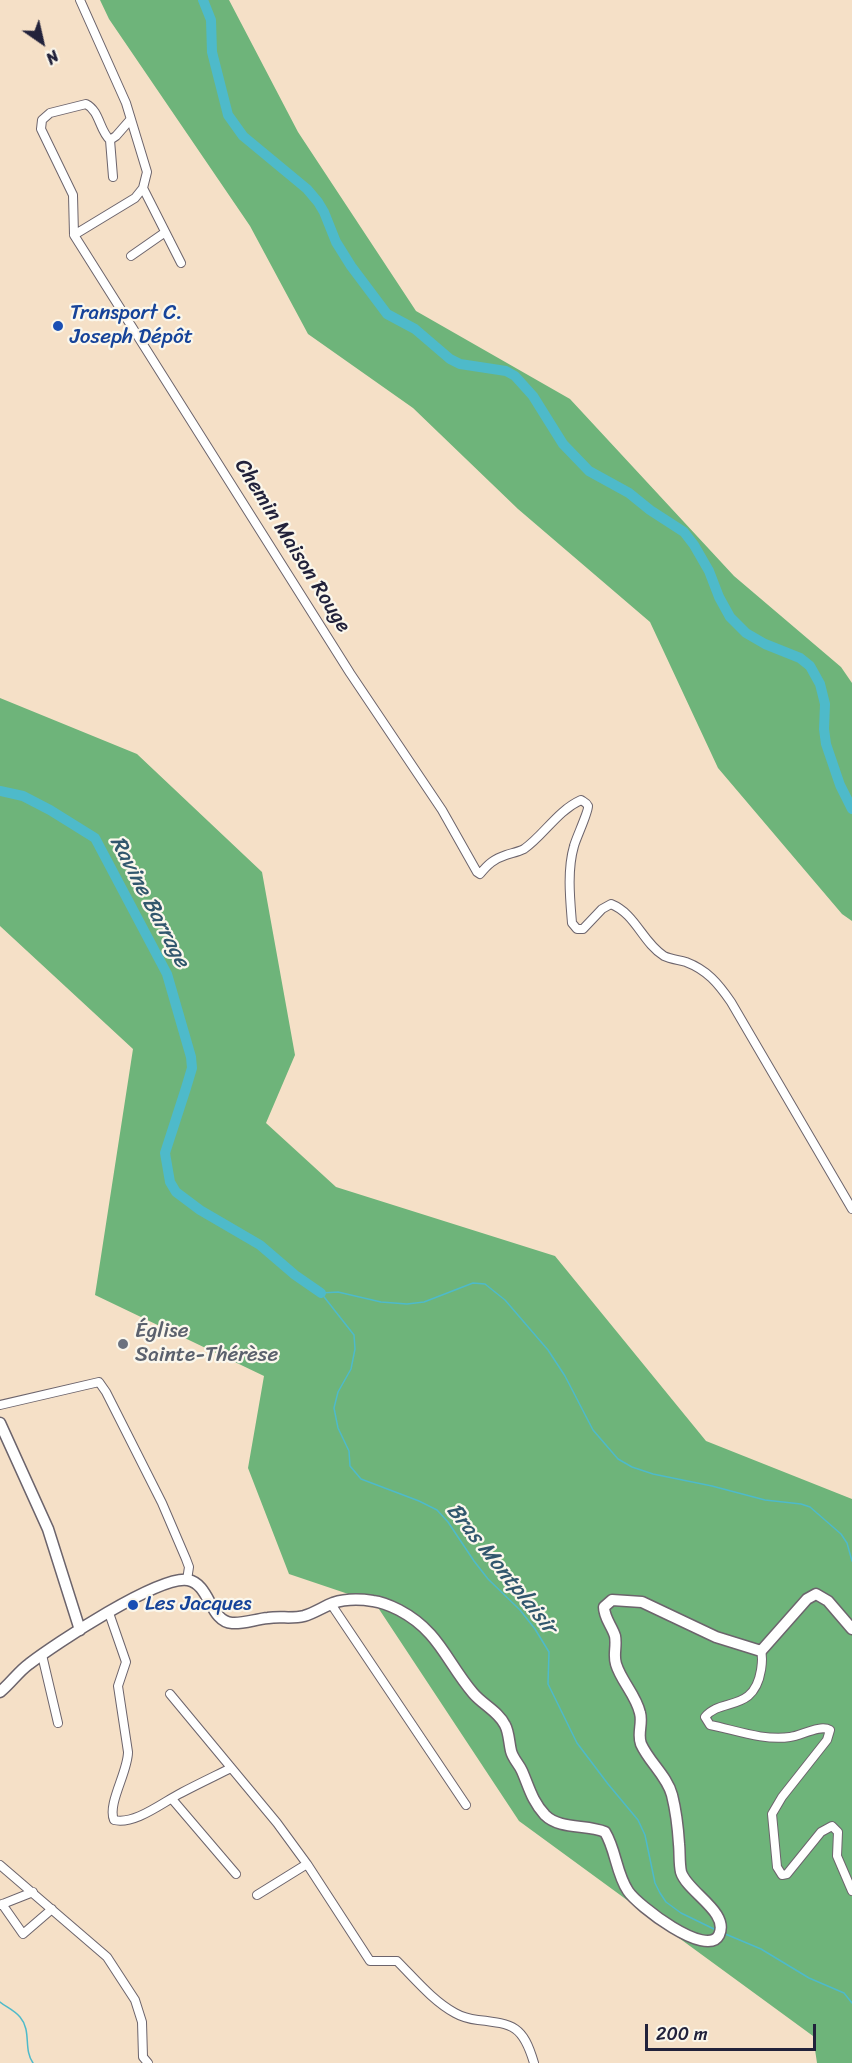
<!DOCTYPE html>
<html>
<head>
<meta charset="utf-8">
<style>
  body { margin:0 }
  #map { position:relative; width:852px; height:2063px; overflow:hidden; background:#f5e0c7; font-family:Sriracha,sans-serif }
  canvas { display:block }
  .north { position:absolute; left:12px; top:12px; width:60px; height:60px; -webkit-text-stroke:4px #fbf7ec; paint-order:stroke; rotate:146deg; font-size:16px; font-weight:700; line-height:24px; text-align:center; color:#22223b }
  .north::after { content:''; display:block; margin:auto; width:21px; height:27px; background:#22223b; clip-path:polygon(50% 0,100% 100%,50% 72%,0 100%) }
  .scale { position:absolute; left:645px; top:2024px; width:171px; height:27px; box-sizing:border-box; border:3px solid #22223b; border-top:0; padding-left:8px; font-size:18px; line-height:21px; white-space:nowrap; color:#22223b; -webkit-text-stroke:4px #fbf7ec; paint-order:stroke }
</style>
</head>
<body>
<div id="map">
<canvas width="852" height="2063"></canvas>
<div class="north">N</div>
<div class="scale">200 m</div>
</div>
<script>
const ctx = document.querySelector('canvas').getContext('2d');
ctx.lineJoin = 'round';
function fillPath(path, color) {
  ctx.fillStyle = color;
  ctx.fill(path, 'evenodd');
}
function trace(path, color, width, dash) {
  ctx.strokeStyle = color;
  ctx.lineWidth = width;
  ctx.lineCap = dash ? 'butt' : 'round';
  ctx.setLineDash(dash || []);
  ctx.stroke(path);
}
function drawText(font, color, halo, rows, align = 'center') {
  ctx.font = font + ' Sriracha,sans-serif';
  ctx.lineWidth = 4.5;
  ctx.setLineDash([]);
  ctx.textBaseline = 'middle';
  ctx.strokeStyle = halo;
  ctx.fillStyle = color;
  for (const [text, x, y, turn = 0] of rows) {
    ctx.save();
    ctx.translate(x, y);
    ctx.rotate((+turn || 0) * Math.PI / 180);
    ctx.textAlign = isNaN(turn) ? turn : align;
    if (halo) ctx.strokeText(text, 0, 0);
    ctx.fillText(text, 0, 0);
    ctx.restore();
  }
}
fillPath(new Path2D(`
  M 100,0 L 229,0 L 298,132 L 416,311 L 570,399 L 734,576 L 841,667 L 852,683 L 852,921 L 842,914 L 718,768 L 650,622 L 518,509 L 413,408 L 308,334 L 250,226 L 109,19 Z
  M 0,698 L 137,754 L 262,872 L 295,1055 L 266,1123 L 336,1187 L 555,1256 L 706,1441 L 852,1499 L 852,2063 L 817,2063 L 813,2036 L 519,1821 L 375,1603 L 289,1574 L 248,1468 L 264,1376 L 95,1295 L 133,1049 L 0,926 Z`), '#6eb47a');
trace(new Path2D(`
  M 321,1293 L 354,1335 L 355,1349 L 351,1369 L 338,1392 L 334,1408 L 338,1428 L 349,1451 L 350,1466 L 361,1479 L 419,1501 L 437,1510 L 448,1522 L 474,1561 L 488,1579 L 520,1610 L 535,1629 L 549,1652 L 548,1684 L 577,1743 L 608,1784 L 638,1820 L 645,1835 L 655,1883 L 660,1893 L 666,1902 L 681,1913 L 716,1930
  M 321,1293 L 338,1292 L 381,1302 L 407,1304 L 424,1302 L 473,1283 L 485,1284 L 505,1300 L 548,1350 L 565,1376 L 593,1430 L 618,1459 L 632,1467 L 653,1474 L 712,1486 L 765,1500 L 801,1504 L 810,1507 L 841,1534 L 847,1543 L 852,1561
  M 723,1933 L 761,1949 L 809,1978 L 844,1993 L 852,2003
  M 0,2002 C 6,2007 14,2010 20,2017 C 32,2031 23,2049 33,2063`), '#4ebaca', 1.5);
trace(new Path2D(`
  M 203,0 L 211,20 L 212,52 L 228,115 L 243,136 L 307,189 L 318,202 L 324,212 L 336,242 L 351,266 L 387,314 L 415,329 L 450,359 L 460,364 L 506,371 L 515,376 L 533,396 L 563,444 L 589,471 L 629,493 L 650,510 L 684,532 L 694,545 L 709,571 L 719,597 L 730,617 L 746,633 L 765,644 L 800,658 L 810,666 L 820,684 L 825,704 L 824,729 L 826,744 L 840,785 L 852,809
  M 0,791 L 23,796 L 50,810 L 95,838 L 167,974 L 191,1057 L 192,1068 L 186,1088 L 165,1153 L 170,1182 L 176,1192 L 200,1210 L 260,1245 L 295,1275 L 321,1293`), '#4ebaca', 10);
const minor = new Path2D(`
  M 130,120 L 116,136 L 110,140 C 99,130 100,111 86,104 L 50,113 L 42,120 L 41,129 L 73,195 L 74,235 L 350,673 L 442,810 L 477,872 L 480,874 C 488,864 494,859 506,855 C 512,853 518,852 524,849 C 544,835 557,811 581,800 C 584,802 586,802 588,806 C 589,811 576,838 574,846 C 567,870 570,899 572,923 L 577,929 L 583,929 L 602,909 L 611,904 C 636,914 642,942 664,956 C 670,959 679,960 686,962 C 707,970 718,983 731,1002 L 852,1209
  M 110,140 L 113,177
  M 143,188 L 181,263
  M 74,235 L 135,198 L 143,188 L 147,172 L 126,103 L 80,0
  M 131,256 L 164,233
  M 0,1405 L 99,1382 L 106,1392 L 162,1503 L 186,1559 L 189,1567 L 187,1580
  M 331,1604 L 466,1805
  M 109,1613 L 126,1662 L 118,1686 L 128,1752 C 128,1772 107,1804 114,1820 C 135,1825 163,1802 181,1793 C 198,1784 215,1776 231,1768
  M 761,1651 C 763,1658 762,1663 761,1670 C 754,1713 721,1697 705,1717 L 710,1725 C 735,1730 764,1741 790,1737 C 801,1736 820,1724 830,1730 L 827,1740 L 782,1797 L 772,1814 L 777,1867 L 782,1875 L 787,1874 L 821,1832 L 832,1826 L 838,1832 L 837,1856 L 852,1891
  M 42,1655 L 58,1723
  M 170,1694 L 277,1823 L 307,1864 L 370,1961 L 397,1961 C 415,1979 433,2001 455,2013 C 462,2017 470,2019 478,2020 C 514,2024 523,2026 534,2063
  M 172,1799 L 236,1874
  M 0,1865 L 107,1957 L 135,2000 L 142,2022 L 143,2057 L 148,2063
  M 257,1895 L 307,1864
  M 2,1904 L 23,1934 L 52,1909
  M 0,1905 L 33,1892`);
const major = new Path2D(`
  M 0,1423 L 48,1529 L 80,1630
  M 0,1692 C 11,1683 18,1672 29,1664 C 55,1644 159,1575 188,1580 C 210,1584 210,1622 232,1623 C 243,1624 256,1619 268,1618 C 280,1616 292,1619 304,1616 C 314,1613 323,1607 333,1603 C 345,1599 360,1599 373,1601 C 382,1602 391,1606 399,1610 C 439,1631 446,1661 473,1693 C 482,1704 499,1712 505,1725 C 509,1732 509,1743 511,1751 C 513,1759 519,1764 522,1771 C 529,1787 532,1801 545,1815 C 560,1830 587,1824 605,1832 C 616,1850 616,1873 628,1891 C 637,1905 707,1959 719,1935 C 730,1912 687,1892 681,1872 C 679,1863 680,1853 679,1844 C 678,1828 676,1811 672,1795 C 667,1776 649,1762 641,1744 C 637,1734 643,1723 640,1713 C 636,1695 621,1681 616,1664 C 613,1655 617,1646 615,1636 C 612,1626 604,1618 604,1607 L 612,1600 L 642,1602 L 716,1637 L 761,1651 L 807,1599 L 816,1594 L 828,1601 L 852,1629`);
trace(minor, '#6c646c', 10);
trace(major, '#6c646c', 13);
trace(minor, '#fff', 8);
trace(major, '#fff', 10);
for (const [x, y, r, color] of [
  [58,326,6,"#1a4fb4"],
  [123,1344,6,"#6b7280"],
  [133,1605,6,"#1a4fb4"]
]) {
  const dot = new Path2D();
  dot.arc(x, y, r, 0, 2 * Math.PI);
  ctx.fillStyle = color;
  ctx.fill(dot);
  trace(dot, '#fbf7ec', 2);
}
drawText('21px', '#164399', '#fbf7ec', [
  ["Transport C.",70,314],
  ["Joseph Dépôt",70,338],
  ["Les Jacques",145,1605]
], 'left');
drawText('21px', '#22223b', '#fbf7ec', [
  ["Chemin Maison Rouge",292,546,58]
]);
drawText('21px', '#5b616d', '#fbf7ec', [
  ["Église",135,1332],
  ["Sainte-Thérèse",135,1356]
], 'left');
drawText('italic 22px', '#31576d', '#fbf7ec', [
  ["Ravine Barrage",149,902,62],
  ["Bras Montplaisir",501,1569,51]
]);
</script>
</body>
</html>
